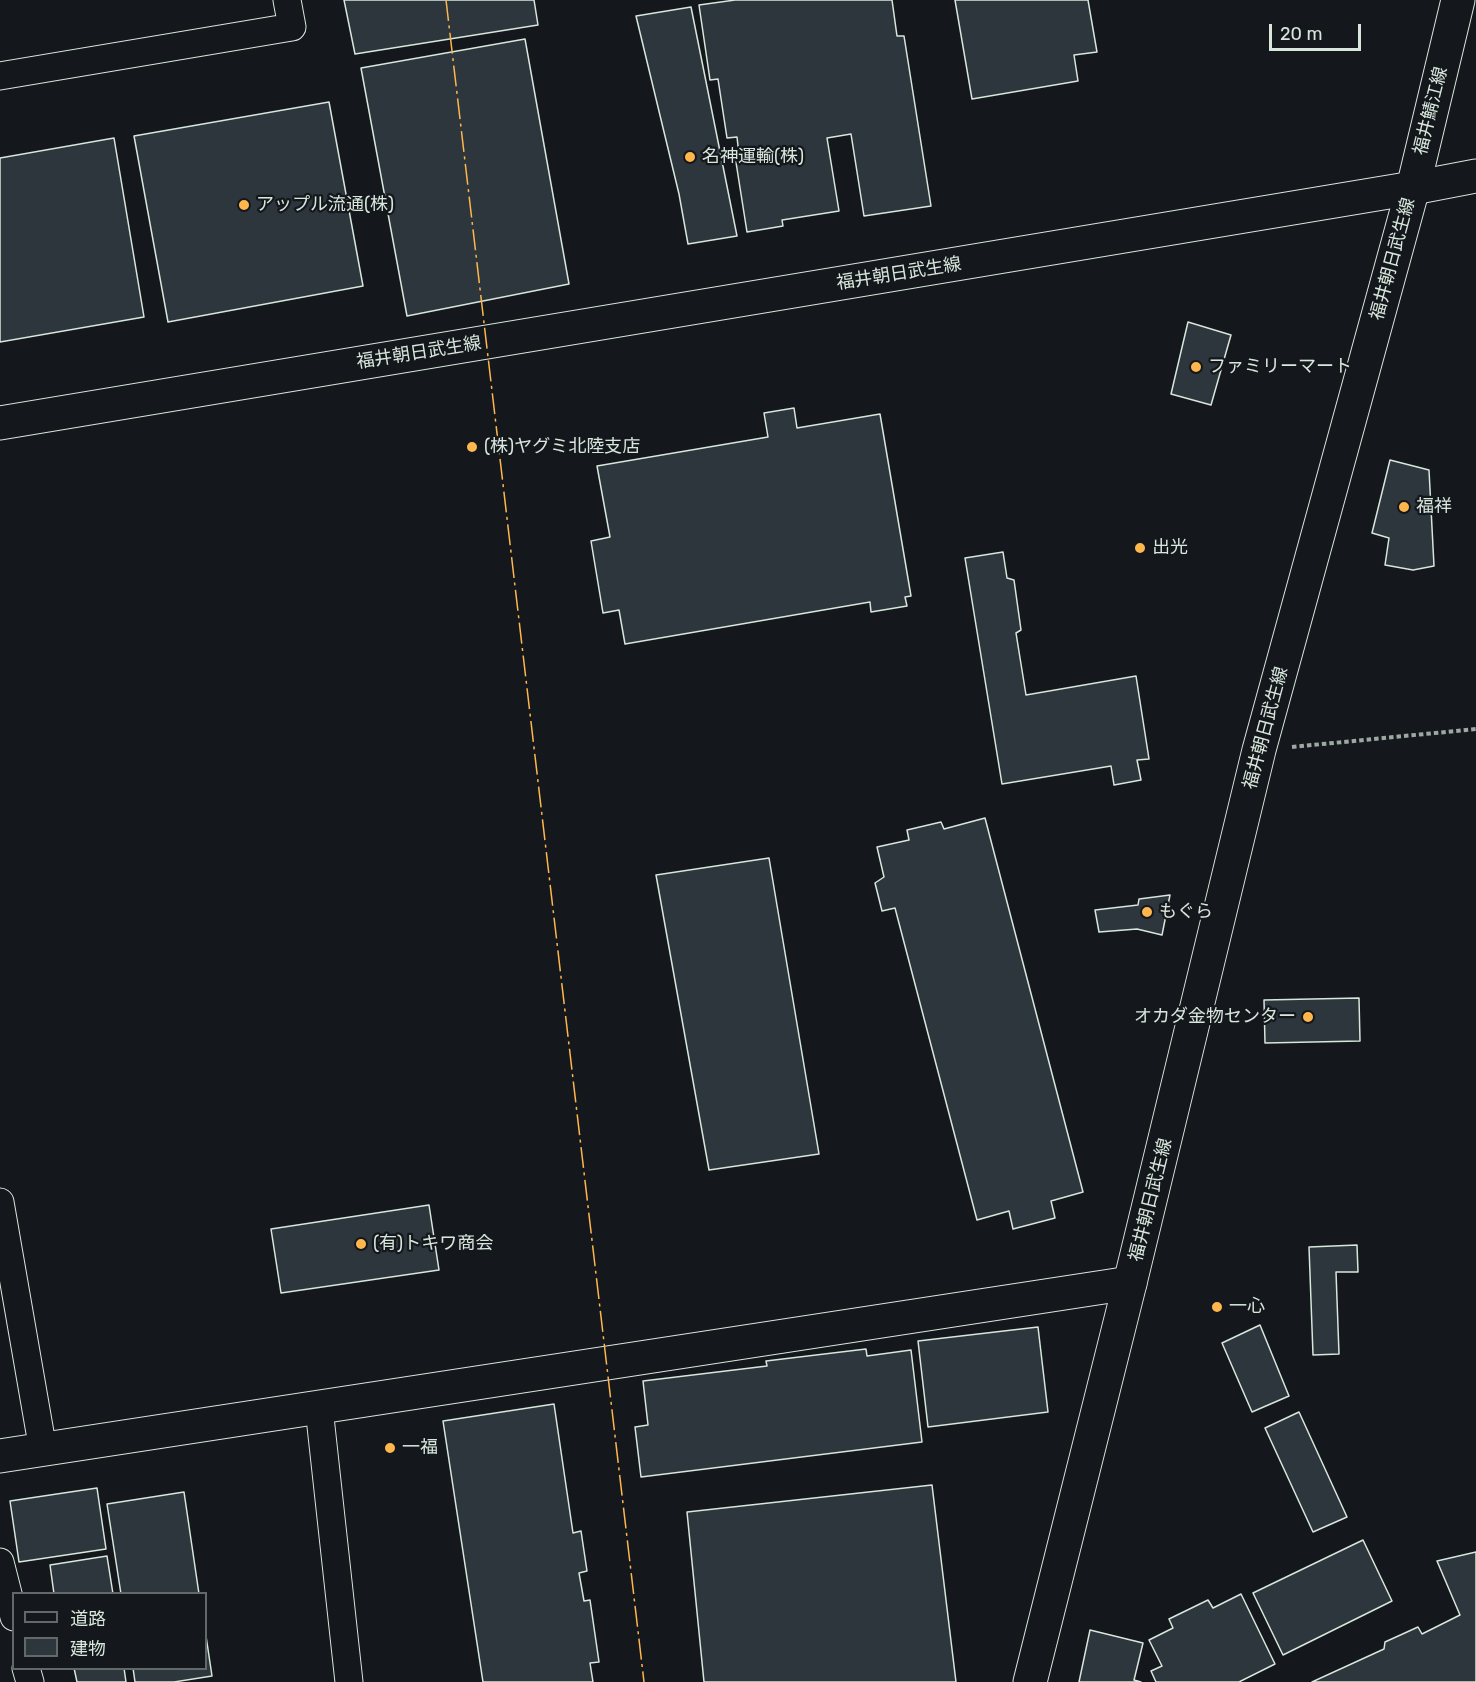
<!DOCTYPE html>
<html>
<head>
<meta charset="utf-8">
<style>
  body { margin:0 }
  #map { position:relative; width:1476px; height:1682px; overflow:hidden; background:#14181c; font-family:Rubik,"Noto Sans JP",sans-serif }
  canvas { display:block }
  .legend { position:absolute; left:12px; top:1592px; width:195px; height:78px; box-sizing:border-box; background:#14181c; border:2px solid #626a69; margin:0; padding:8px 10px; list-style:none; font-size:18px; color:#d8e6dc }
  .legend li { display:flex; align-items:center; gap:12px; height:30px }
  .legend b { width:30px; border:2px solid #626a69 }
  .scale { position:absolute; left:1269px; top:24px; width:92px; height:27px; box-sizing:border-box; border:3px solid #d8e6dc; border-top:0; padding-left:8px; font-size:18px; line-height:21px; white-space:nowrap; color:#d8e6dc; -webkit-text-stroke:4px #14181c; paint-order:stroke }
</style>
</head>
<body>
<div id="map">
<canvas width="1476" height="1682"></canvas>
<ul class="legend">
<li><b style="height:8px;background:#14181c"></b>道路</li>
<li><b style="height:16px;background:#2c363c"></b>建物</li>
</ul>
<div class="scale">20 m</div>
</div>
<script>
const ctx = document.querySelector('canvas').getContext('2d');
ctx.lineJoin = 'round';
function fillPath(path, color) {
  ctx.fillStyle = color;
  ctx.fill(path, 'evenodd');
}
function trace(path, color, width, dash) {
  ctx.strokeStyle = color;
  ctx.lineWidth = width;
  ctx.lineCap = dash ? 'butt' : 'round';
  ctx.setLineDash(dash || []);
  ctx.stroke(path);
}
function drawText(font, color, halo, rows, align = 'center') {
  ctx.font = font + ' Rubik,"Noto Sans JP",sans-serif';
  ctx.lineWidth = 4.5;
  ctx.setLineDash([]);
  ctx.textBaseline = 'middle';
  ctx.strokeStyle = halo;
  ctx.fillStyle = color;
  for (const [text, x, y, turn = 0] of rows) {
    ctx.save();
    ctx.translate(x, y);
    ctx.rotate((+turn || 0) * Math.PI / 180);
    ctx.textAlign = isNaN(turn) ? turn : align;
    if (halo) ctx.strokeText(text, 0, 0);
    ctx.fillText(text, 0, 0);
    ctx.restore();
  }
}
const building = new Path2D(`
  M 344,0 L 534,0 L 538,25 L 355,54 Z
  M 735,0 L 892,0 L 897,36 L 904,36 L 931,206 L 864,216 L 851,134 L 827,138 L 839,211 L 782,220 L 783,226 L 747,232 L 735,156 L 739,155 L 737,137 L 727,138 L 718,79 L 710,80 L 699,5 Z
  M 955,0 L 1088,0 L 1097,52 L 1074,55 L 1078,81 L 972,99 Z
  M 691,7 L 737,236 L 688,244 L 679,194 L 636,16 Z
  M 525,39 L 569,284 L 407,316 L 361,68 Z
  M 329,102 L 363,286 L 168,322 L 134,136 Z
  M 114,138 L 144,317 L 0,342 L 0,158 Z
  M 1188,322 L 1231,335 L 1211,405 L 1171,394 Z
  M 794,408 L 797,428 L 880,414 L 911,596 L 905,597 L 907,606 L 871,612 L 870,602 L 625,644 L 619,610 L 603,613 L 591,541 L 610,537 L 597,466 L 768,437 L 764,413 Z
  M 1390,460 L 1429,470 L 1434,566 L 1413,570 L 1385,565 L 1389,538 L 1372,533 Z
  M 1003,552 L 1007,578 L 1014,580 L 1021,630 L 1016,633 L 1026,695 L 1136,676 L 1149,759 L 1137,760 L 1141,780 L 1114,785 L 1111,766 L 1002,784 L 965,558 Z
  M 985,818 L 1083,1192 L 1051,1201 L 1055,1218 L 1013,1229 L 1009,1211 L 977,1220 L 895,908 L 882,911 L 875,883 L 884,877 L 877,847 L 909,840 L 907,830 L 941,822 L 944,829 Z
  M 769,858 L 819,1154 L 709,1170 L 656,875 Z
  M 1170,895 L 1162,935 L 1137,929 L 1099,932 L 1095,910 L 1138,905 L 1139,899 Z
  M 1359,998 L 1360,1041 L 1265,1043 L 1264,1000 Z
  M 429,1205 L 439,1270 L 281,1293 L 271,1229 Z
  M 1357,1245 L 1358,1272 L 1336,1272 L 1339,1354 L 1313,1355 L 1309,1247 Z
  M 1260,1325 L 1289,1396 L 1252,1412 L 1222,1343 Z
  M 1038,1327 L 1048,1412 L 928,1427 L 918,1341 Z
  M 866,1349 L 867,1356 L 911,1350 L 922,1442 L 641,1477 L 635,1427 L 648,1425 L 643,1381 L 767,1366 L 766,1361 Z
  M 554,1404 L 573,1533 L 581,1531 L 587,1571 L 579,1573 L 584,1601 L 590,1600 L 599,1662 L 590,1663 L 593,1682 L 483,1682 L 443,1421 Z
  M 1299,1412 L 1347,1517 L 1313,1532 L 1265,1428 Z
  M 932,1485 L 956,1682 L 704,1682 L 687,1512 Z
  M 97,1488 L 106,1549 L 19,1562 L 10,1501 Z
  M 184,1492 L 199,1594 L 121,1594 L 107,1504 Z
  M 1363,1540 L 1392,1601 L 1283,1655 L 1253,1593 Z
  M 1476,1552 L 1476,1682 L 1312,1682 L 1384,1649 L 1385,1642 L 1418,1627 L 1422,1634 L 1460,1615 L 1437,1561 Z
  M 107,1556 L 113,1594 L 54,1594 L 50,1565 Z
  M 1241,1594 L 1275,1664 L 1239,1682 L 1156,1682 L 1151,1671 L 1162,1666 L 1149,1640 L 1173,1628 L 1169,1619 L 1208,1600 L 1213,1608 Z
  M 1090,1630 L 1143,1643 L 1134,1680 L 1141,1682 L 1079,1682 Z
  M 206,1636 L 212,1676 L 174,1682 L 135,1682 L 133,1668 L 206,1668 Z
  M 74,1668 L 124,1668 L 126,1682 L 77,1682 Z`);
fillPath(building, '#2c363c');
trace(building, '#d8e6dc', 1.5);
const minor = new Path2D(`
  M 0,76 L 292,27 L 287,0
  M 0,1202 L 43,1450
  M 319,1408 L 349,1682
  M 0,1562 L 14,1617
  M 26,1668 L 30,1682`);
const tertiary = new Path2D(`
  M 0,1456 L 1130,1283`);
const secondary = new Path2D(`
  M 1458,0 L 1413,188 L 1476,176`);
const primary = new Path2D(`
  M 0,423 L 1413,188 L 1259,750 L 1130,1283 L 1030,1682`);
trace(minor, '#d8e6dc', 29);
trace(tertiary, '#d8e6dc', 35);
trace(secondary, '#d8e6dc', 35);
trace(primary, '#d8e6dc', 35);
trace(new Path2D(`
  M 1292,747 L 1476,729`), '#9da8a2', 4, [4.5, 3]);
trace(minor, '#14181c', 27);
trace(tertiary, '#14181c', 33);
trace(secondary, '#14181c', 33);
trace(primary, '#14181c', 33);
trace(new Path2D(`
  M 446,0 L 644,1682`), '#ffb74d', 1.5, [21, 4.5, 3, 4.5]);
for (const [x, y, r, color] of [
  [690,157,6,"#ffb74d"],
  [244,205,6,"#ffb74d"],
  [1196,367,6,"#ffb74d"],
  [472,447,6,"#ffb74d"],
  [1404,507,6,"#ffb74d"],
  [1140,548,6,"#ffb74d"],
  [1147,912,6,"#ffb74d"],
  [1308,1017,6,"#ffb74d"],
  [361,1244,6,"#ffb74d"],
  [1217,1307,6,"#ffb74d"],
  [390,1448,6,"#ffb74d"]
]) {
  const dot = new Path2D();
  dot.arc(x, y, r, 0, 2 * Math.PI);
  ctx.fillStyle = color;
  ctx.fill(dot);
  trace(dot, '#14181c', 2);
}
drawText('18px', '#d8e6dc', '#14181c', [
  ["福井鯖江線",1431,111,-76],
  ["福井朝日武生線",1393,259,-75],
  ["福井朝日武生線",899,274,-9],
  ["福井朝日武生線",419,353,-9],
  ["福井朝日武生線",1266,728,-75],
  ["福井朝日武生線",1151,1200,-76]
]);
drawText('18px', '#d8e6dc', '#14181c', [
  ["名神運輸(株)",702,157],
  ["アップル流通(株)",256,205],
  ["ファミリーマート",1208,367],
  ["(株)ヤグミ北陸支店",484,447],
  ["福祥",1416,507],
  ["出光",1152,548],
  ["もぐら",1159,912],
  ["オカダ金物センター",1296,1017,"right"],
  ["(有)トキワ商会",373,1244],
  ["一心",1229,1307],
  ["一福",402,1448]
], 'left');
</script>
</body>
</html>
